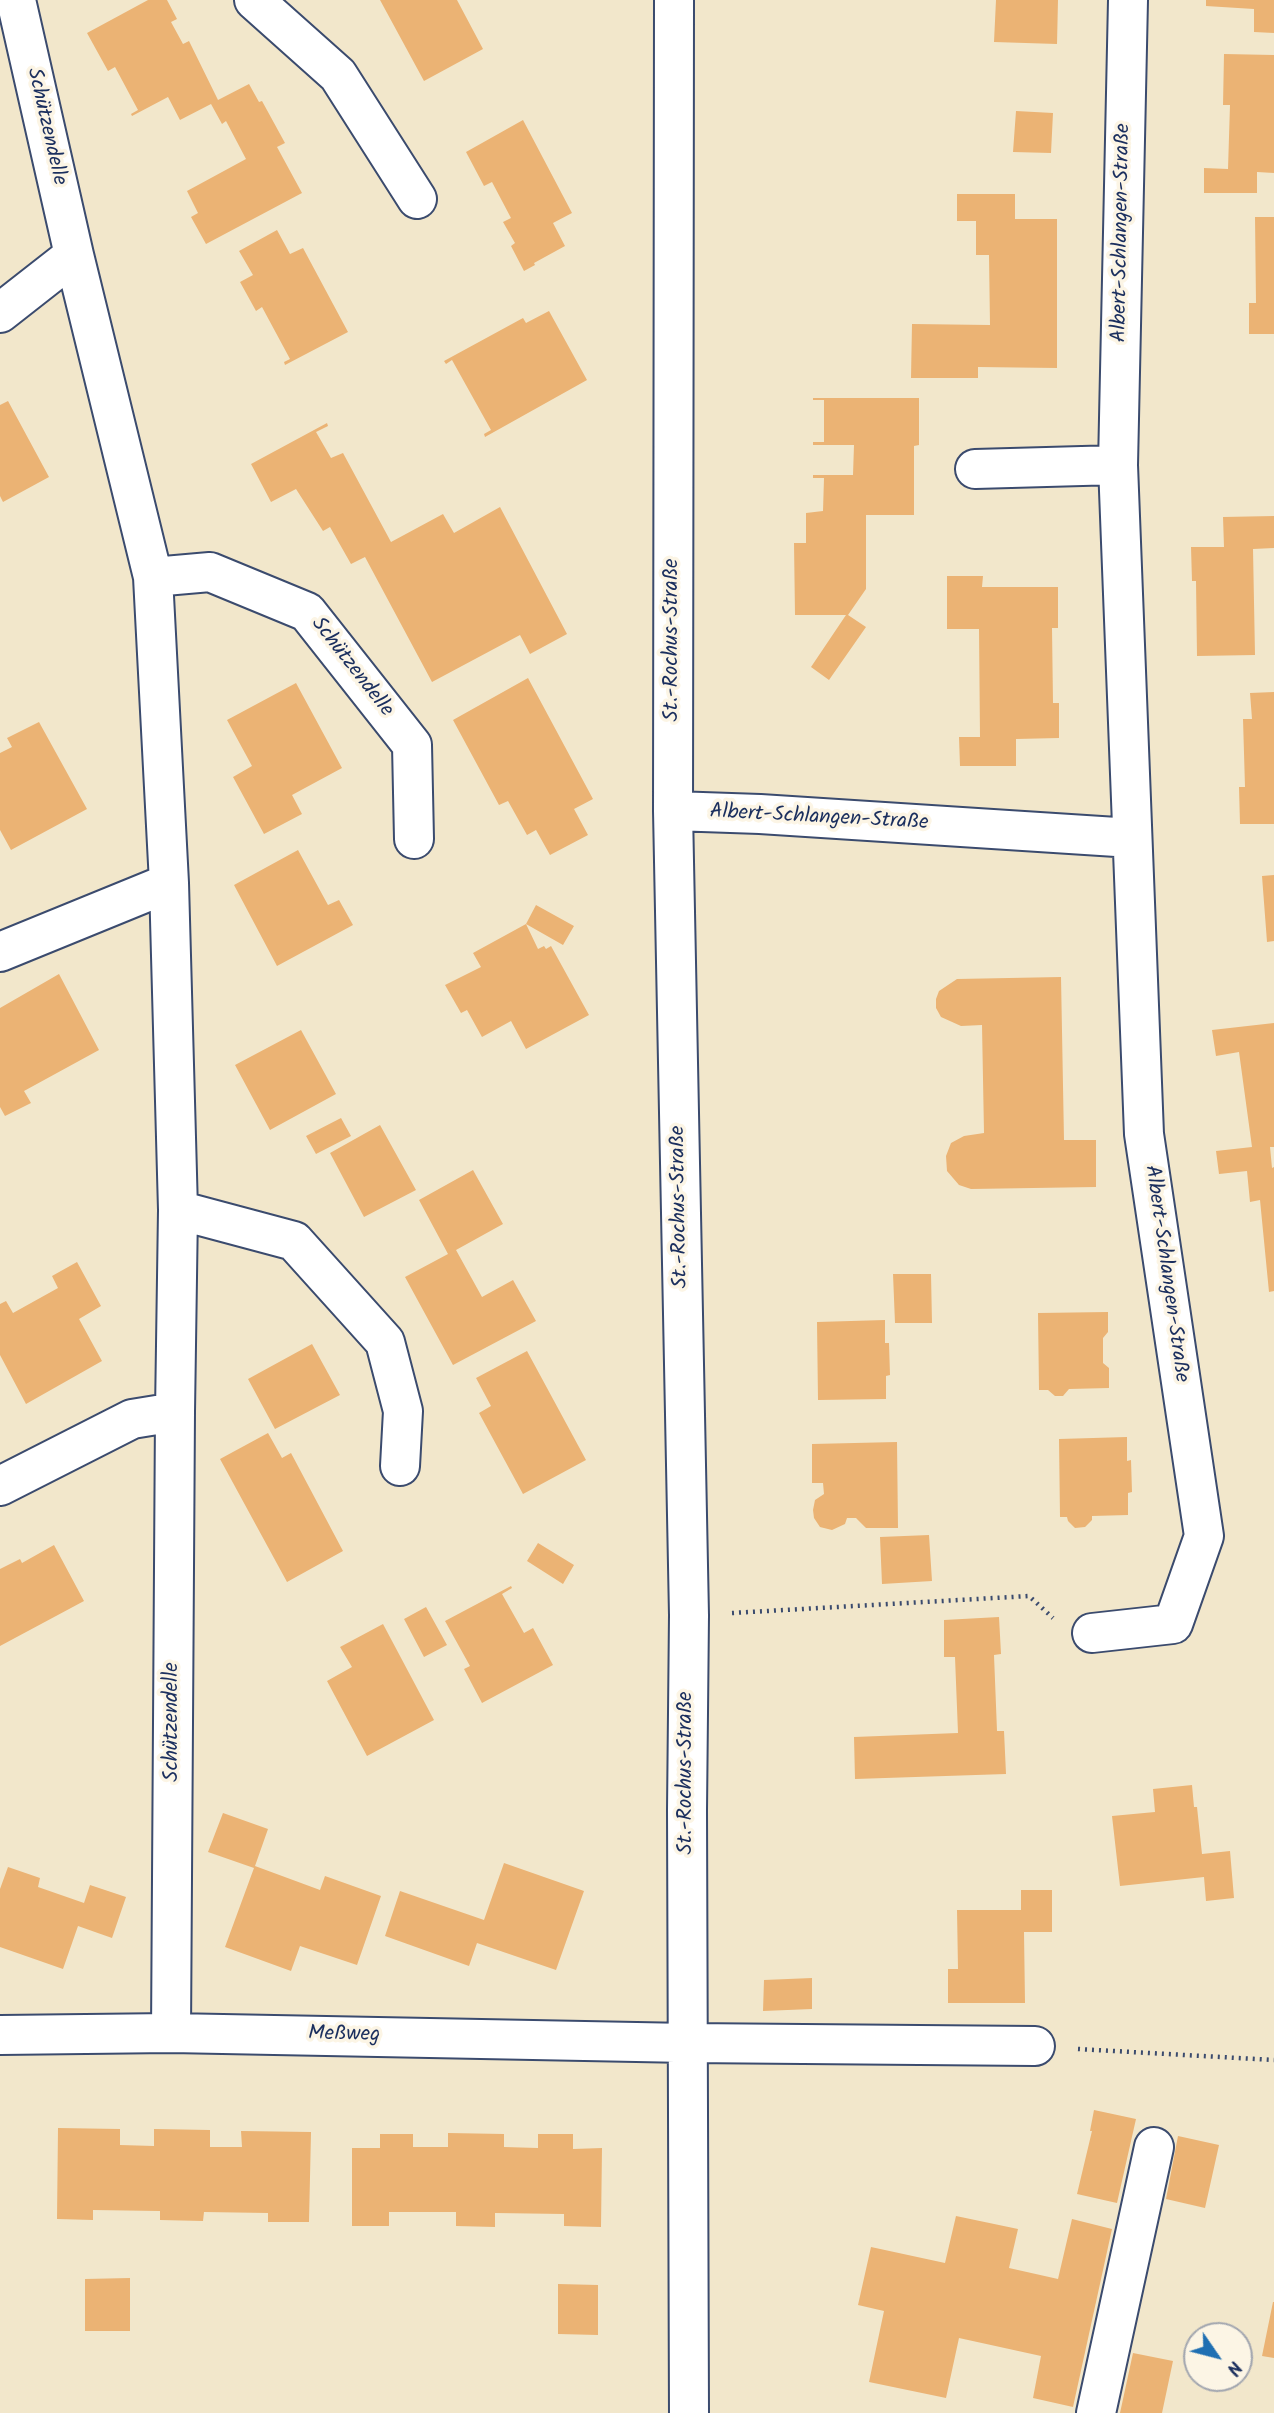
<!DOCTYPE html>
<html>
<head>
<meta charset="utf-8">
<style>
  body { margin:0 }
  #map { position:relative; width:1274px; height:2413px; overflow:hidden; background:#f2e7cb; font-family:Kalam,sans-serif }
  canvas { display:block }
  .north { position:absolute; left:1183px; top:2322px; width:70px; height:70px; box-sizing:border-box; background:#fcf5e5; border:2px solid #a2a6af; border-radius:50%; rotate:125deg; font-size:19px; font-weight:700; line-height:28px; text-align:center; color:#1b2f5e }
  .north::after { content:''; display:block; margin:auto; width:24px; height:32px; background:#1f6fb2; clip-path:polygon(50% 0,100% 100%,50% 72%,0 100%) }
</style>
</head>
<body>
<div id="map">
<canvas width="1274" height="2413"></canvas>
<div class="north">N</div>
</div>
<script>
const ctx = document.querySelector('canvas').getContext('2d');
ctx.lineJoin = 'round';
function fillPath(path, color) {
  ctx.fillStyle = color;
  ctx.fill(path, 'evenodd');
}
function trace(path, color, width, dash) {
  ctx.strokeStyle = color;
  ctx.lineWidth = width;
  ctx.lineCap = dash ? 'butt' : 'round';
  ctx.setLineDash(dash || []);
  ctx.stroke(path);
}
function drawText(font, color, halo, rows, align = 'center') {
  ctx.font = font + ' Kalam,sans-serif';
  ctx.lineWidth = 7;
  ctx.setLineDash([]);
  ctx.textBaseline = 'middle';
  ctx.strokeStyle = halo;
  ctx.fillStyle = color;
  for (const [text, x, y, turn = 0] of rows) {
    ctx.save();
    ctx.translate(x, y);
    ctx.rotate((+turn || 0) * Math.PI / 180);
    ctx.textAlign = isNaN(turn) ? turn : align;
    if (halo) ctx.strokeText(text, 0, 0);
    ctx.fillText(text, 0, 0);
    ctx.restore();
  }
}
fillPath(new Path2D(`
  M 148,0 L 167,0 L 177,19 L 171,22 L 183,44 L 189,41 L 218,100 L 249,84 L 259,102 L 262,101 L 285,143 L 277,147 L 302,193 L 206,244 L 191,217 L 198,213 L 187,191 L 246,159 L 226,121 L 222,124 L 211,104 L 180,120 L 168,97 L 132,116 L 131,114 L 138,110 L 115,67 L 108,71 L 87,33 Z
  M 380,0 L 457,0 L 483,49 L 424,81 Z
  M 996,0 L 1058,0 L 1057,44 L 994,42 Z
  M 1206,0 L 1274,0 L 1274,33 L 1254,32 L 1254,9 L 1206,6 Z
  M 1224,54 L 1274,55 L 1274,173 L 1257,172 L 1257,193 L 1204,193 L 1204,168 L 1228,169 L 1230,105 L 1223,105 Z
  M 1016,111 L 1053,113 L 1051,153 L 1013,152 Z
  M 523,120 L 572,213 L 553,223 L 565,246 L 534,263 L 535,265 L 524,271 L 511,246 L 515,243 L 503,222 L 511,218 L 492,182 L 484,186 L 466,152 Z
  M 957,194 L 1015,194 L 1015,219 L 1057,219 L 1057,368 L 978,367 L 978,378 L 911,378 L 912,324 L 990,325 L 989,255 L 976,255 L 976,221 L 957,221 Z
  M 1255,217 L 1274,217 L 1274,334 L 1249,334 L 1249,303 L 1256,303 Z
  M 277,230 L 290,254 L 303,248 L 348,332 L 285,365 L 284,362 L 290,359 L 262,307 L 256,311 L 240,282 L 253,275 L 239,251 Z
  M 549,311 L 587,380 L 485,437 L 484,434 L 491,430 L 452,360 L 446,364 L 444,361 L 523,318 L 526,323 Z
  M 813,398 L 919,398 L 919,445 L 914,446 L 914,515 L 866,515 L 866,589 L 848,615 L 866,627 L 829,680 L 811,667 L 846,615 L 795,615 L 794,543 L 806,543 L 806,513 L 823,511 L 824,478 L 813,478 L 813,475 L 853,475 L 854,445 L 813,445 L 813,442 L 824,442 L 824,400 L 813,400 Z
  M 8,401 L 49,477 L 3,502 L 0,496 L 0,405 Z
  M 327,423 L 328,426 L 316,432 L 331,458 L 343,453 L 391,542 L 443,514 L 454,533 L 500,507 L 567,634 L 530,654 L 520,635 L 432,682 L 365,557 L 351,564 L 330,527 L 323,531 L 296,489 L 271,502 L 251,464 Z
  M 1274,516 L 1274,548 L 1253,549 L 1255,655 L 1197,656 L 1196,581 L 1192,581 L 1191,547 L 1224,547 L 1223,517 Z
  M 947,576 L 983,576 L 982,587 L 1058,587 L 1058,628 L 1052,628 L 1053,703 L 1059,703 L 1059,738 L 1016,739 L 1016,766 L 960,766 L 959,737 L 980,737 L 979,629 L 947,629 Z
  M 528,678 L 593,799 L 574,809 L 588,835 L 550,855 L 536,830 L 527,835 L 508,801 L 499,805 L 453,720 Z
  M 296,683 L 342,768 L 292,795 L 302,814 L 264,834 L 233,777 L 252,766 L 227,720 Z
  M 1274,692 L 1274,824 L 1240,824 L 1239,787 L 1245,787 L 1243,719 L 1252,719 L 1250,693 Z
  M 39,722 L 87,809 L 11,850 L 0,830 L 0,753 L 12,747 L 7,738 Z
  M 298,850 L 328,905 L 339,900 L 353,925 L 277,966 L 234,885 Z
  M 1274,875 L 1274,941 L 1267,942 L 1262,876 Z
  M 536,905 L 574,926 L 563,945 L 526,924 Z
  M 526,924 L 538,949 L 544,946 L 546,949 L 551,946 L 589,1015 L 526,1049 L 511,1021 L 482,1037 L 467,1010 L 461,1013 L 445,985 L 481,967 L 473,953 Z
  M 59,974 L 99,1050 L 24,1091 L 31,1103 L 5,1116 L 0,1107 L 0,1008 Z
  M 1061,977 L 1064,1140 L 1096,1140 L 1096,1187 L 971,1189 L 959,1185 L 947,1171 L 946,1156 L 951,1143 L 964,1136 L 984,1133 L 982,1025 L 961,1026 L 941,1017 L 936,1008 L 936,999 L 939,991 L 957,979 Z
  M 1274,1023 L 1274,1147 L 1270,1147 L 1272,1168 L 1274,1167 L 1274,1291 L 1269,1292 L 1260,1200 L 1250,1202 L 1247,1171 L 1219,1174 L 1216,1151 L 1252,1147 L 1239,1052 L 1216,1056 L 1212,1030 Z
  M 301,1030 L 336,1094 L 270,1130 L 235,1065 Z
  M 341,1118 L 351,1136 L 316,1154 L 306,1136 Z
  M 380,1125 L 416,1190 L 364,1217 L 330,1153 Z
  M 473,1170 L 503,1224 L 456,1250 L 482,1297 L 513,1280 L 536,1321 L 453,1365 L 405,1277 L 448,1254 L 419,1200 Z
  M 77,1262 L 101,1306 L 79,1319 L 102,1361 L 26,1404 L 0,1355 L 0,1304 L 6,1301 L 13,1313 L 58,1288 L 52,1276 Z
  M 893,1274 L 931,1274 L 932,1323 L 895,1323 Z
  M 1108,1312 L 1108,1332 L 1103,1338 L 1103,1363 L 1109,1368 L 1109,1388 L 1069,1389 L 1063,1396 L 1055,1396 L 1048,1390 L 1039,1390 L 1038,1313 Z
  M 885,1320 L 885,1343 L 889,1343 L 890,1375 L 886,1376 L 886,1399 L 818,1400 L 817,1322 Z
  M 312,1344 L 340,1395 L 275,1429 L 248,1379 Z
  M 527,1351 L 586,1460 L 523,1494 L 479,1413 L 491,1406 L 476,1378 Z
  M 268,1433 L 282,1458 L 291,1453 L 343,1551 L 287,1582 L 220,1459 Z
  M 1127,1437 L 1127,1461 L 1131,1460 L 1132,1492 L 1128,1493 L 1128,1515 L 1092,1516 L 1092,1520 L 1085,1527 L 1075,1528 L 1068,1521 L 1067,1517 L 1060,1517 L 1059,1439 Z
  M 897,1442 L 898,1528 L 866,1528 L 856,1518 L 847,1518 L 845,1524 L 832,1530 L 820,1527 L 814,1518 L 813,1510 L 815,1500 L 824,1494 L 823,1483 L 812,1483 L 812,1444 Z
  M 929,1535 L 932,1581 L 882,1584 L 880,1537 Z
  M 538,1543 L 574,1565 L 563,1584 L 527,1561 Z
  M 54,1545 L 84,1601 L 0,1646 L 0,1569 L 20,1559 L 22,1563 Z
  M 511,1586 L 512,1588 L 502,1594 L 524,1633 L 533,1628 L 553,1665 L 482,1703 L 464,1669 L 470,1666 L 445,1621 Z
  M 426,1607 L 447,1645 L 424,1657 L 404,1619 Z
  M 999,1617 L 1001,1654 L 994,1655 L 997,1731 L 1004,1731 L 1006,1774 L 855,1779 L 854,1737 L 958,1733 L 955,1657 L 944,1657 L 944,1620 Z
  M 383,1624 L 434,1720 L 367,1756 L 327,1681 L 352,1667 L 340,1647 Z
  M 1192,1785 L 1194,1807 L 1197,1807 L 1202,1854 L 1230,1851 L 1234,1898 L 1206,1901 L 1204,1877 L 1120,1886 L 1112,1816 L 1155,1812 L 1153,1789 Z
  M 223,1813 L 268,1829 L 255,1866 L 320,1890 L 325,1876 L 381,1896 L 357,1965 L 300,1946 L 291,1971 L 225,1947 L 254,1868 L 208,1852 Z
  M 504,1863 L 584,1891 L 556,1970 L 477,1943 L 469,1966 L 385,1936 L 400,1891 L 484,1920 Z
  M 8,1867 L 40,1878 L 38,1887 L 84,1903 L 90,1885 L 126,1897 L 112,1938 L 78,1926 L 63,1969 L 0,1947 L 0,1889 Z
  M 1021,1890 L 1052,1890 L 1052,1932 L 1024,1932 L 1025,2003 L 948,2003 L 948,1969 L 958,1969 L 957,1910 L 1021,1910 Z
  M 812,1978 L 812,2009 L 763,2011 L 764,1980 Z
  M 1094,2110 L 1136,2119 L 1117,2203 L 1077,2194 L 1092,2131 L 1090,2131 Z
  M 58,2128 L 120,2129 L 120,2145 L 154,2146 L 154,2129 L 210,2130 L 210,2147 L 242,2147 L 241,2131 L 311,2132 L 309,2222 L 268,2222 L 268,2213 L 204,2212 L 203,2221 L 160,2220 L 160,2211 L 93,2210 L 93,2220 L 57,2219 Z
  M 448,2133 L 504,2134 L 504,2147 L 538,2148 L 538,2134 L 573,2134 L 573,2149 L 602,2148 L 601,2227 L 564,2226 L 564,2214 L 495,2213 L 495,2227 L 456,2226 L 456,2212 L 389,2212 L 389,2226 L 352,2226 L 352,2148 L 380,2148 L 380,2134 L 413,2134 L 413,2147 L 448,2147 Z
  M 1178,2136 L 1219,2145 L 1205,2208 L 1166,2199 Z
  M 956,2216 L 1018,2229 L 1009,2268 L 1058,2279 L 1072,2219 L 1112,2229 L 1073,2407 L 1033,2398 L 1041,2356 L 959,2338 L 946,2398 L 869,2382 L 884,2311 L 858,2305 L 871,2247 L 945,2263 Z
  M 130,2278 L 130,2331 L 85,2331 L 85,2279 Z
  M 558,2284 L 598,2285 L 598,2335 L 558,2334 Z
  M 1273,2302 L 1274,2302 L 1274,2358 L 1262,2356 Z
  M 1133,2353 L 1173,2361 L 1162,2413 L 1120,2413 Z`), '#ebb374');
const minor = new Path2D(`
  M 16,0 L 74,255 L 153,577 L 169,883 L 178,1210 L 175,1412 L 171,2033
  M 254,0 L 338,75 L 417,199
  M 674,0 L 673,811 L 689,1615 L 687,1810 L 689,2413
  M 0,313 L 74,255
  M 975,469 L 1118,465
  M 153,577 L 210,572 L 307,612 L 412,745 L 414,839
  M 673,811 L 760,814 L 1132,838
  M 0,952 L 169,883
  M 178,1210 L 294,1241 L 385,1342 L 403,1411 L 400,1466
  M 0,1486 L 132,1419 L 175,1412
  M 1092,1633 L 1173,1624 L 1204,1536 L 1144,1134 L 1118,465 L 1128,0
  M 0,2035 L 171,2033 L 688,2043 L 1035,2046
  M 1096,2413 L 1154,2147`);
trace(minor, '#3b4b6e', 42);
trace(new Path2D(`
  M 732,1613 L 1029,1596 L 1053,1618
  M 1078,2049 L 1274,2060`), '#3b4b6e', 4.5, [2, 5]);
trace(minor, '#fff', 38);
drawText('21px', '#1b2f5e', '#fcf5e5', [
  ["Schützendelle",45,127,77],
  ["Albert-Schlangen-Straße",1123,233,-89],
  ["St.-Rochus-Straße",673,640,-90],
  ["Schützendelle",351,668,52],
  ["Albert-Schlangen-Straße",819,819,3],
  ["St.-Rochus-Straße",681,1207,-91],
  ["Albert-Schlangen-Straße",1165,1274,82],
  ["Schützendelle",173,1722,-90],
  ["St.-Rochus-Straße",687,1773,-90],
  ["Meßweg",344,2036,1]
]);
</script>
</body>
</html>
